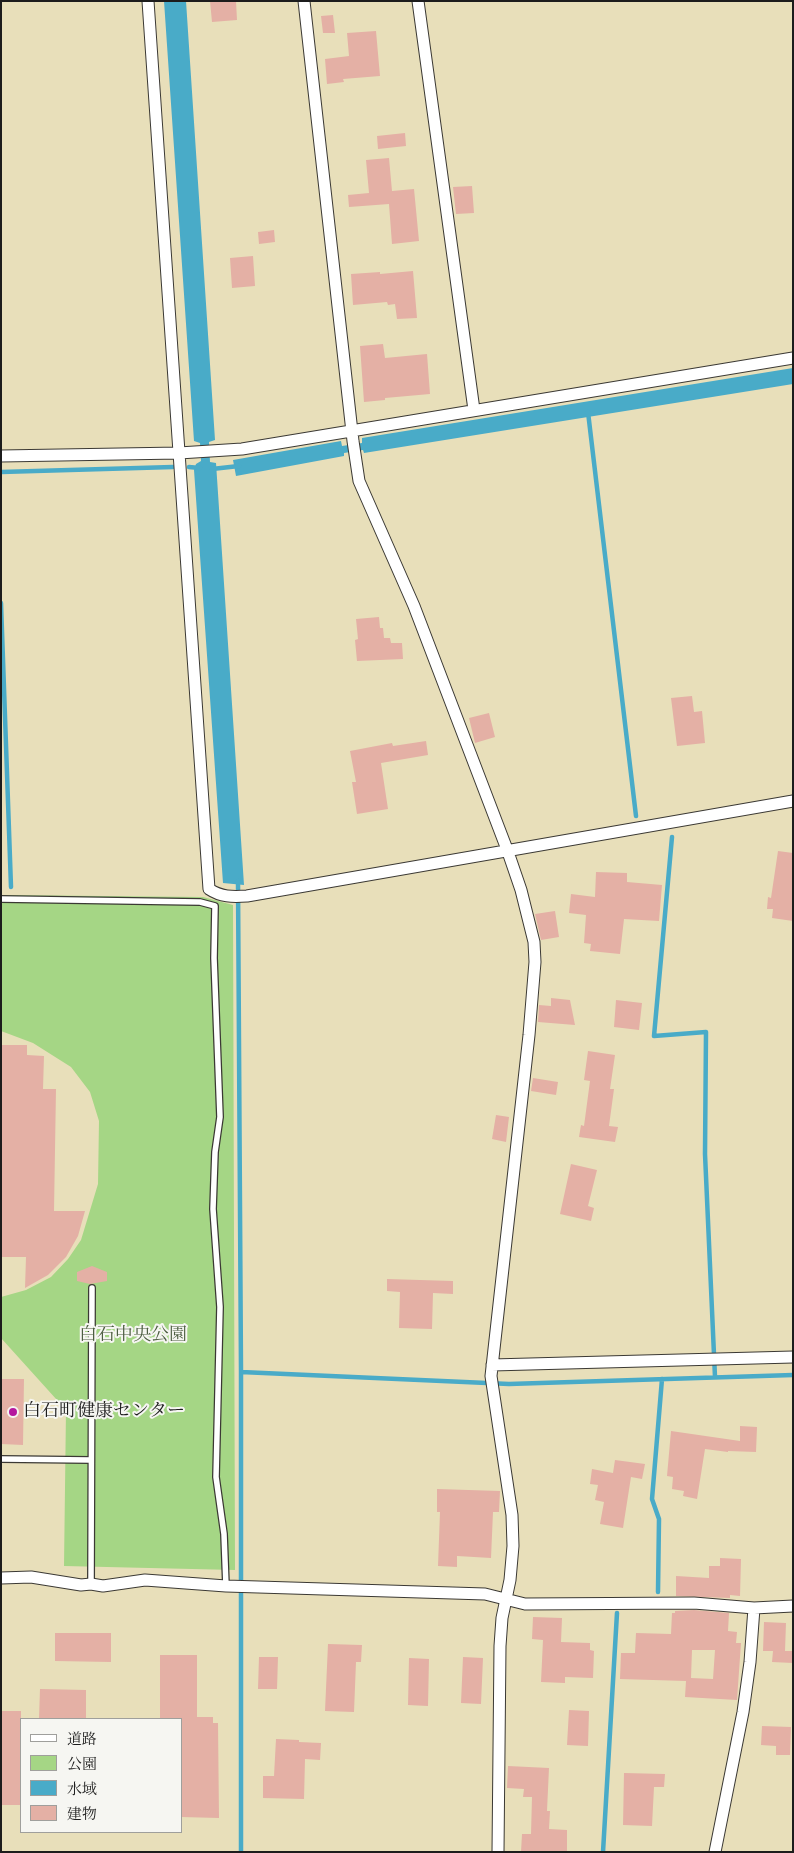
<!DOCTYPE html>
<html>
<head>
<meta charset="utf-8">
<style>
  body { margin:0 }
  #map { position:relative; width:794px; height:1853px; overflow:hidden; background:#e8dfba; font-family:"IM FELL DW Pica","Noto Serif JP",serif }
  canvas { display:block }
  .frame { position:absolute; inset:0; border:2px solid #1c1c1c; pointer-events:none }
  .legend { position:absolute; left:20px; top:1718px; width:162px; height:115px; box-sizing:border-box; background:#f6f6f2; border:1px solid #9f9f9c; margin:0; padding:6px 9px; list-style:none; font-size:15px; color:#1c1c1c }
  .legend li { display:flex; align-items:center; gap:10px; height:25px }
  .legend b { width:25px; border:1px solid #9f9f9c }
</style>
</head>
<body>
<div id="map">
<canvas width="794" height="1853"></canvas>
<div class="frame"></div>
<ul class="legend">
<li><b style="height:6px;background:#fff"></b>道路</li>
<li><b style="height:14px;background:#a5d685"></b>公園</li>
<li><b style="height:14px;background:#49abc8"></b>水域</li>
<li><b style="height:14px;background:#e4b0a5"></b>建物</li>
</ul>
</div>
<script>
const ctx = document.querySelector('canvas').getContext('2d');
ctx.lineJoin = 'round';
function fillPath(path, color) {
  ctx.fillStyle = color;
  ctx.fill(path, 'evenodd');
}
function trace(path, color, width, dash) {
  ctx.strokeStyle = color;
  ctx.lineWidth = width;
  ctx.lineCap = dash ? 'butt' : 'round';
  ctx.setLineDash(dash || []);
  ctx.stroke(path);
}
function drawText(font, color, halo, rows, align = 'center') {
  ctx.font = font + ' "IM FELL DW Pica","Noto Serif JP",serif';
  ctx.lineWidth = 4;
  ctx.setLineDash([]);
  ctx.textBaseline = 'middle';
  ctx.strokeStyle = halo;
  ctx.fillStyle = color;
  for (const [text, x, y, turn = 0] of rows) {
    ctx.save();
    ctx.translate(x, y);
    ctx.rotate((+turn || 0) * Math.PI / 180);
    ctx.textAlign = isNaN(turn) ? turn : align;
    if (halo) ctx.strokeText(text, 0, 0);
    ctx.fillText(text, 0, 0);
    ctx.restore();
  }
}
fillPath(new Path2D(`
  M 1,895 L 203,897 L 233,905 L 235,1570 L 64,1566 L 66,1410 L 1,1338 L 1,1297 L 26,1290 L 51,1277 L 68,1259 L 81,1240 L 98,1184 L 99,1121 L 90,1092 L 71,1067 L 33,1043 L 1,1031 Z`), '#a5d685');
fillPath(new Path2D(`
  M 164,1 L 186,1 L 215,440 L 209,442 L 210,462 L 216,463 L 244,885 L 223,883 L 194,470 L 196,464 L 201,461 L 200,443 L 194,441 Z
  M 793,368 L 793,384 L 364,453 L 363,450 L 344,453 L 344,456 L 236,476 L 233,460 L 341,441 L 342,446 L 362,443 L 362,438 Z`), '#49abc8');
trace(new Path2D(`
  M 588,412 L 636,816
  M 189,467 L 200,468
  M 212,469 L 239,466
  M 1,472 L 173,467
  M 1,603 L 11,887
  M 672,837 L 654,1036 L 706,1032 L 705,1154 L 715,1377
  M 238,881 L 241,1372 L 241,1852
  M 241,1372 L 509,1384 L 793,1375
  M 658,1592 L 659,1519 L 652,1499 L 662,1379
  M 603,1852 L 617,1613`), '#49abc8', 4.5);
fillPath(new Path2D(`
  M 210,1 L 236,1 L 237,20 L 212,22 Z
  M 333,15 L 335,33 L 323,33 L 321,16 Z
  M 376,31 L 380,76 L 343,79 L 344,82 L 327,84 L 325,59 L 349,56 L 347,33 Z
  M 405,133 L 406,146 L 378,149 L 377,136 Z
  M 389,158 L 392,191 L 414,189 L 419,241 L 392,244 L 389,204 L 349,207 L 348,195 L 369,193 L 366,160 Z
  M 472,186 L 474,213 L 456,214 L 453,187 Z
  M 274,230 L 275,242 L 259,244 L 258,232 Z
  M 253,256 L 255,286 L 232,288 L 230,258 Z
  M 413,271 L 417,318 L 397,319 L 395,304 L 388,305 L 387,302 L 353,305 L 351,274 L 380,272 L 380,274 Z
  M 383,344 L 385,358 L 427,354 L 430,394 L 385,398 L 385,400 L 364,402 L 360,346 Z
  M 379,617 L 380,628 L 383,628 L 384,638 L 390,638 L 391,643 L 402,643 L 403,659 L 357,661 L 355,640 L 358,639 L 356,619 Z
  M 692,696 L 694,712 L 702,711 L 705,743 L 677,746 L 671,698 Z
  M 489,713 L 495,737 L 475,743 L 469,718 Z
  M 426,741 L 428,755 L 381,763 L 388,809 L 357,814 L 352,782 L 356,782 L 350,751 L 392,743 L 393,746 Z
  M 778,851 L 793,853 L 793,921 L 772,918 L 773,909 L 767,909 L 768,897 L 771,898 Z
  M 596,872 L 627,873 L 627,882 L 662,885 L 659,921 L 624,919 L 620,954 L 590,951 L 591,944 L 584,943 L 586,915 L 569,913 L 571,894 L 595,897 Z
  M 555,911 L 559,937 L 541,940 L 535,914 Z
  M 551,998 L 570,1000 L 575,1025 L 538,1022 L 539,1005 L 551,1006 Z
  M 616,1000 L 642,1003 L 639,1030 L 614,1027 Z
  M 1,1045 L 27,1045 L 27,1055 L 44,1056 L 43,1089 L 56,1089 L 54,1211 L 85,1211 L 78,1236 L 66,1257 L 48,1275 L 25,1288 L 26,1257 L 1,1257 Z
  M 588,1051 L 615,1055 L 610,1089 L 614,1089 L 609,1126 L 618,1127 L 615,1142 L 579,1137 L 581,1125 L 584,1126 L 590,1081 L 584,1080 Z
  M 533,1078 L 558,1082 L 556,1095 L 531,1091 Z
  M 496,1115 L 509,1117 L 506,1142 L 492,1139 Z
  M 571,1164 L 597,1170 L 588,1206 L 594,1208 L 591,1221 L 560,1214 Z
  M 92,1266 L 107,1272 L 107,1281 L 90,1284 L 77,1281 L 77,1272 Z
  M 387,1279 L 453,1281 L 453,1294 L 433,1293 L 432,1329 L 399,1328 L 400,1292 L 387,1291 Z
  M 1,1379 L 24,1379 L 23,1445 L 1,1444 Z
  M 740,1426 L 757,1427 L 756,1452 L 728,1451 L 728,1452 L 705,1449 L 697,1499 L 683,1496 L 684,1491 L 672,1489 L 673,1477 L 667,1476 L 671,1431 L 740,1441 Z
  M 615,1460 L 645,1464 L 642,1479 L 631,1477 L 623,1528 L 600,1524 L 604,1502 L 595,1500 L 598,1485 L 590,1484 L 592,1469 L 613,1473 Z
  M 437,1489 L 500,1491 L 499,1512 L 493,1512 L 491,1558 L 457,1556 L 457,1567 L 438,1566 L 440,1512 L 437,1512 Z
  M 720,1558 L 741,1559 L 740,1596 L 730,1595 L 730,1598 L 676,1596 L 676,1576 L 709,1578 L 709,1566 L 720,1566 Z
  M 694,1610 L 729,1613 L 728,1631 L 737,1632 L 736,1643 L 741,1643 L 737,1700 L 685,1697 L 686,1681 L 620,1679 L 621,1653 L 635,1653 L 636,1633 L 671,1634 L 672,1613 L 675,1613 L 675,1611 ZM 692,1650 L 715,1650 L 713,1679 L 691,1678 Z
  M 533,1617 L 562,1618 L 561,1642 L 590,1643 L 590,1650 L 594,1651 L 593,1678 L 565,1677 L 565,1683 L 541,1682 L 543,1640 L 532,1639 Z
  M 764,1622 L 786,1623 L 785,1651 L 793,1651 L 793,1663 L 772,1662 L 773,1651 L 763,1651 Z
  M 55,1633 L 111,1633 L 111,1662 L 55,1661 Z
  M 328,1644 L 362,1645 L 361,1662 L 356,1662 L 354,1712 L 325,1711 Z
  M 160,1655 L 197,1655 L 197,1717 L 213,1717 L 213,1723 L 218,1723 L 219,1818 L 181,1817 L 181,1719 L 160,1719 Z
  M 259,1657 L 278,1657 L 277,1689 L 258,1689 Z
  M 463,1657 L 483,1658 L 481,1704 L 461,1703 Z
  M 409,1658 L 429,1659 L 428,1706 L 408,1705 Z
  M 40,1689 L 86,1690 L 86,1719 L 39,1719 Z
  M 569,1710 L 589,1711 L 588,1746 L 567,1745 Z
  M 1,1711 L 21,1711 L 21,1805 L 1,1805 Z
  M 762,1726 L 791,1727 L 790,1755 L 776,1755 L 776,1746 L 761,1745 Z
  M 276,1739 L 299,1740 L 299,1742 L 321,1743 L 320,1760 L 305,1759 L 304,1799 L 263,1798 L 263,1776 L 274,1776 Z
  M 508,1766 L 549,1768 L 547,1811 L 550,1811 L 549,1829 L 567,1830 L 567,1852 L 521,1852 L 522,1834 L 531,1834 L 532,1797 L 523,1797 L 524,1789 L 507,1788 Z
  M 624,1773 L 665,1774 L 664,1787 L 654,1787 L 652,1826 L 623,1825 Z`), '#e4b0a5');
const lane = new Path2D(`
  M 1,899 L 200,902 L 215,906 L 214,958 L 220,1117 L 215,1152 L 213,1209 L 220,1307 L 216,1477 L 224,1534 L 226,1586
  M 1,1459 L 90,1460
  M 91,1584 L 92,1288`);
const street = new Path2D(`
  M 148,1 L 209,889 C 221,897 232,897 247,896 L 793,801
  M 304,1 L 353,441 L 359,481 L 414,606 L 508,852 L 521,890 L 534,942 L 535,962 L 529,1035 L 491,1376 L 512,1515 L 513,1546 L 510,1580 L 502,1618 L 500,1646 L 498,1852
  M 418,1 L 474,410
  M 1,456 L 179,453 L 242,449 L 793,358
  M 492,1365 L 793,1357
  M 1,1578 L 31,1577 L 81,1585 L 91,1584 L 103,1586 L 145,1580 L 226,1586 L 485,1594 L 525,1604 L 694,1603 L 754,1608 L 793,1606
  M 715,1852 L 743,1712 L 750,1662 L 754,1608`);
trace(lane, '#3b3934', 8);
trace(street, '#3b3934', 13);
trace(lane, '#fff', 5.5);
trace(street, '#fff', 11);
for (const [x, y, r, color] of [
  [13,1412,5,"#b5179e"]
]) {
  const dot = new Path2D();
  dot.arc(x, y, r, 0, 2 * Math.PI);
  ctx.fillStyle = color;
  ctx.fill(dot);
  trace(dot, '#f6f6f2', 2);
}
drawText('18px', '#4c5d41', '#f6f6f2', [
  ["白石中央公園",133,1336]
]);
drawText('18px', '#1c1c1c', '#f6f6f2', [
  ["白石町健康センター",23,1412]
], 'left');
</script>
</body>
</html>
